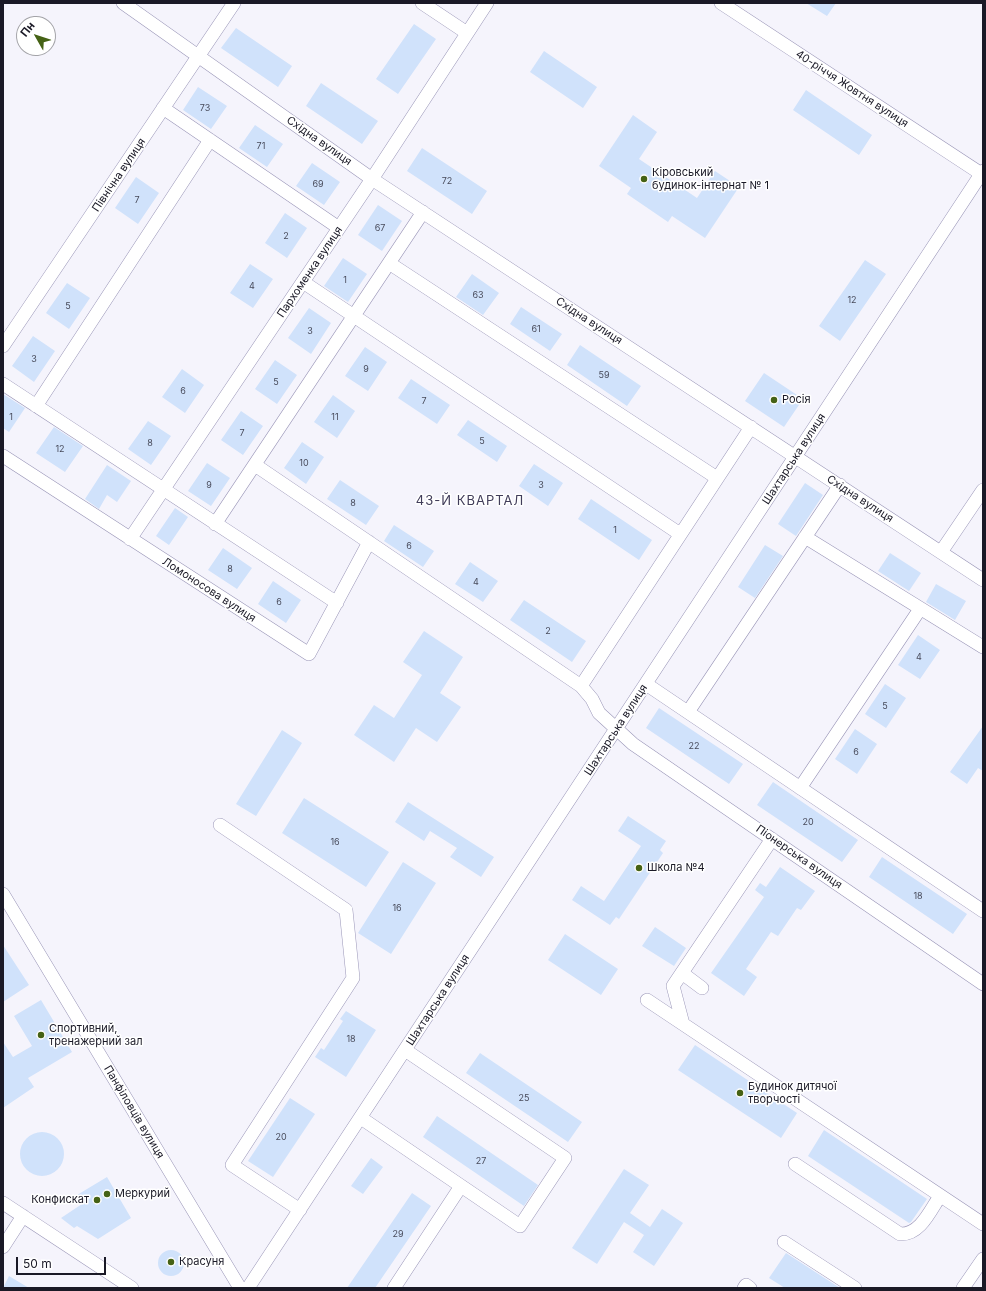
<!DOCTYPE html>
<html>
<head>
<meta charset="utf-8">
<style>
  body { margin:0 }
  #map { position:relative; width:986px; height:1291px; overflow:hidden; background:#f5f4fc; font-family:Inter,sans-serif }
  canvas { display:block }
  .frame { position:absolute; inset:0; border:4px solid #1a1926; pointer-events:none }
  .north { position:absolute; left:16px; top:16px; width:40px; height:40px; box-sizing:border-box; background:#fff; border:1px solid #a3a3a8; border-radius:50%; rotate:309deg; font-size:11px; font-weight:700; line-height:16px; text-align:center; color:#1a1926 }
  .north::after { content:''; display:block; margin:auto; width:14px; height:18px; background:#456215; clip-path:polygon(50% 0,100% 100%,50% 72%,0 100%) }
  .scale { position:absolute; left:16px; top:1257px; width:90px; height:18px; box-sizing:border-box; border:2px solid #1a1926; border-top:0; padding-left:5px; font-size:12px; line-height:14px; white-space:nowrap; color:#1a1926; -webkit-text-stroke:3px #fff; paint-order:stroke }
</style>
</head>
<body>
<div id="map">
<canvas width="986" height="1291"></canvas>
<div class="frame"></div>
<div class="north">Пн</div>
<div class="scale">50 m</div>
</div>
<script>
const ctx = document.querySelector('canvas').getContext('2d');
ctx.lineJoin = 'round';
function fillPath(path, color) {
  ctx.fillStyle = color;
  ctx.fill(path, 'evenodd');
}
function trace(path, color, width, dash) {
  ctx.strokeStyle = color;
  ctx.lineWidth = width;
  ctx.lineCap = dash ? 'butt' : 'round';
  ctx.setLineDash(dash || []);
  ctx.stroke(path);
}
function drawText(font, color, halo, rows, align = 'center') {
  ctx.font = font + ' Inter,sans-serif';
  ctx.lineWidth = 3;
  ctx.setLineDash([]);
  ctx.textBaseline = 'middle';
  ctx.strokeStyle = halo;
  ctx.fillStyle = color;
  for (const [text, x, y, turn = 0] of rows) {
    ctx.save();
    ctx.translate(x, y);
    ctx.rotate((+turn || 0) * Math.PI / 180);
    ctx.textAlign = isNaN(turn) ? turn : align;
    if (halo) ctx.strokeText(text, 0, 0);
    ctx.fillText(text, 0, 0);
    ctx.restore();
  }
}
fillPath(new Path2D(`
  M 806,3 L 836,3 L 827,16 Z
  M 414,24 L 436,39 L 398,94 L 376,79 Z
  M 236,28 L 292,66 L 278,87 L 221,48 Z
  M 544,51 L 597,87 L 583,108 L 530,72 Z
  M 321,83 L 378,121 L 362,144 L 306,106 Z
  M 198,87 L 227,106 L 211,129 L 183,110 Z
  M 806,90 L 872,135 L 859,155 L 793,110 Z
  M 633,115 L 657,132 L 639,159 L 697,198 L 715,171 L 739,187 L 705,238 L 672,216 L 668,222 L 627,194 L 631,188 L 599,166 Z
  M 255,125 L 283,144 L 267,167 L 239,148 Z
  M 422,148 L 487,191 L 472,214 L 407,171 Z
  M 312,163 L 340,182 L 324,205 L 296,186 Z
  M 136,177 L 159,193 L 138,224 L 115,208 Z
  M 378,205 L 402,221 L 382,251 L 358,235 Z
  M 285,213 L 307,228 L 287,258 L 265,243 Z
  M 343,258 L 367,274 L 348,302 L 324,286 Z
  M 865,260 L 886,274 L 840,341 L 819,326 Z
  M 250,264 L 273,279 L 253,308 L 230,293 Z
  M 472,274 L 499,293 L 483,315 L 456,297 Z
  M 67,283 L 90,298 L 69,329 L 46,313 Z
  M 521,307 L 562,334 L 550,351 L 510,324 Z
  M 309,308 L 331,323 L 311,354 L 288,338 Z
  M 33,336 L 55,351 L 34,382 L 12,366 Z
  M 580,345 L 641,386 L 627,406 L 567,365 Z
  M 365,347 L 387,362 L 368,391 L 345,376 Z
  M 275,360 L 297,375 L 277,404 L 255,389 Z
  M 182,369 L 204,385 L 185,413 L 162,397 Z
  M 764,373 L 803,399 L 784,427 L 745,401 Z
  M 411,379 L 450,405 L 437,424 L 398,398 Z
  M 3,394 L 25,408 L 9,432 L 3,428 Z
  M 333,395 L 355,411 L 337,438 L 314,422 Z
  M 241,411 L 263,426 L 243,455 L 221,440 Z
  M 468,420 L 507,446 L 497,462 L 457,435 Z
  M 148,421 L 171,436 L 151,465 L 128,449 Z
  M 54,427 L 83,446 L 65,472 L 36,453 Z
  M 302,442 L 324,457 L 306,484 L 284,468 Z
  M 207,463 L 230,478 L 211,506 L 188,491 Z
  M 534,464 L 563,483 L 548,506 L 519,486 Z
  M 107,465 L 131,481 L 117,502 L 107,495 L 99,509 L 85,499 Z
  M 340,480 L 379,506 L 366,525 L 327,499 Z
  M 805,483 L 823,495 L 796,536 L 778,524 Z
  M 591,499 L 652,540 L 639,560 L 578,519 Z
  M 175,508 L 188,517 L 169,545 L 156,536 Z
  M 394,525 L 434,551 L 423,567 L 384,541 Z
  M 765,545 L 783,556 L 755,598 L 738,587 Z
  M 223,548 L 252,568 L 237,589 L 208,570 Z
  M 890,553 L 921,573 L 909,591 L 878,571 Z
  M 470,562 L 498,581 L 483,602 L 455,584 Z
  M 273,581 L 301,600 L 286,623 L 258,604 Z
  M 936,584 L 966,601 L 955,620 L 926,602 Z
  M 524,600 L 586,641 L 572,662 L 510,620 Z
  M 424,631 L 463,657 L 440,693 L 461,707 L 437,742 L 416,728 L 394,762 L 354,735 L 374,705 L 394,718 L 422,675 L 403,662 Z
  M 918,635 L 940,650 L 920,679 L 898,665 Z
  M 885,684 L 906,698 L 886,728 L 865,714 Z
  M 659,708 L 743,764 L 729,784 L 646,728 Z
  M 983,726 L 983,771 L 978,768 L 967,784 L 950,772 Z
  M 855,729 L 877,744 L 857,774 L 835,759 Z
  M 282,730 L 302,743 L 256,816 L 236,804 Z
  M 773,782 L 858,840 L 842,862 L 757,805 Z
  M 304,798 L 389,852 L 366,887 L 282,833 Z
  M 408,802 L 494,857 L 481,877 L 450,857 L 457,848 L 430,831 L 424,841 L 395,822 Z
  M 628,816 L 666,841 L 660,850 L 663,853 L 619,919 L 616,917 L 610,925 L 572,900 L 581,886 L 604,901 L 641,846 L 618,831 Z
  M 882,857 L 967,914 L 953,934 L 869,877 Z
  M 403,862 L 436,883 L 391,954 L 358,933 Z
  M 780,867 L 815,891 L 801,910 L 797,908 L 778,936 L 771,932 L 746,969 L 757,977 L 744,996 L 711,973 L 764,897 L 755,890 L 760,883 L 766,887 Z
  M 655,927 L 686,948 L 674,966 L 642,946 Z
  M 565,934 L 618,969 L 601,995 L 548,960 Z
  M 3,945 L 29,985 L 3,1002 Z
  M 41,1000 L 72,1052 L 28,1078 L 34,1087 L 3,1108 L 3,1042 L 13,1057 L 32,1046 L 14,1016 Z
  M 346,1011 L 376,1030 L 346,1077 L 315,1057 L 321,1048 L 324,1050 L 343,1021 L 340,1019 Z
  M 695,1045 L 797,1113 L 781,1138 L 678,1070 Z
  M 480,1053 L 582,1122 L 568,1142 L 466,1073 Z
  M 290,1098 L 315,1114 L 273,1177 L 248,1161 Z
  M 437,1116 L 538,1185 L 524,1206 L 423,1137 Z
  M 824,1130 L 927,1199 L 911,1222 L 909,1223 L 808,1156 Z
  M20 1154a22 22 0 1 1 44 0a22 22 0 1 1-44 0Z
  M 371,1158 L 383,1167 L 363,1194 L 351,1186 Z
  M 624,1169 L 649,1185 L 630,1213 L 650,1227 L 662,1209 L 683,1223 L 654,1266 L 633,1252 L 644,1235 L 624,1222 L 597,1264 L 572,1248 Z
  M 107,1177 L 131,1218 L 98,1239 L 77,1226 L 74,1228 L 61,1218 L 82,1204 L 77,1195 Z
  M 412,1193 L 431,1206 L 375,1288 L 347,1288 Z
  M158 1263a13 13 0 1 1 26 0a13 13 0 1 1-26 0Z
  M 786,1253 L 840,1288 L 785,1288 L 769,1278 Z
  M 9,1276 L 29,1288 L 3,1288 Z`), '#d0e2fb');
const minor = new Path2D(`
  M 123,3 L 372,179 L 983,580
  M 422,3 L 467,33
  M 721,3 L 983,175
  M 163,108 L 339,228
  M 389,263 L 717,478
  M 303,282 L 680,534
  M 3,346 L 234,3
  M 3,384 L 337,603
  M 36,406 L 210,140
  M 3,456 L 309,654 L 369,542
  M 255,465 L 581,686 L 592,699 L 599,713 L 633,744 L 983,984
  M 215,524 L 423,212
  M 805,537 L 983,647
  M 130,539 L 372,179 L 487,3
  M 941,552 L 983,490
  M 646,684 L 983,911
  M 581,686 L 751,427
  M 688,712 L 840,485
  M 800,788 L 920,609
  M 220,825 L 346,910 L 353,978 L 232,1165 L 300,1210
  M 3,894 L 240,1288
  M 682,973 L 702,988
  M 647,1000 L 983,1224
  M 683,1024 L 673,986 L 772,839
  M 361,1118 L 520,1226 L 565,1158 L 405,1050
  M 795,1164 L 900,1234 C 920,1235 930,1211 940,1196
  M 3,1203 L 132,1288
  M 784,1242 L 855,1288
  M 3,1247 L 23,1216
  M 248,1288 L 983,171
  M 394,1288 L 461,1186
  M 744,1288 L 746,1285 L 750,1288
  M 963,1288 L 983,1259`);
trace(minor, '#9995b7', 14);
trace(minor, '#fff', 13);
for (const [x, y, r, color] of [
  [644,179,4,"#456215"],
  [774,400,4,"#456215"],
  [639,868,4,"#456215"],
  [41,1035,4,"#456215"],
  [740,1093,4,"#456215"],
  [107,1194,4,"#456215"],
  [97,1200,4,"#456215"],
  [171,1262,4,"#456215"]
]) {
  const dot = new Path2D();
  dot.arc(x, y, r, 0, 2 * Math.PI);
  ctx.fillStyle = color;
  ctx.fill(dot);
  trace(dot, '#fff', 1.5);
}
drawText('9px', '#484b5b', null, [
  ["73",205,108],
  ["71",261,146],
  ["72",447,181],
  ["69",318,184],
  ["7",137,200],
  ["67",380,228],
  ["2",286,236],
  ["1",345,280],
  ["4",252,286],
  ["63",478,295],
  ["12",852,300],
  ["5",68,306],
  ["61",536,329],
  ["3",310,331],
  ["3",34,359],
  ["9",366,369],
  ["59",604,375],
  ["5",276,382],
  ["6",183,391],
  ["7",424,401],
  ["1",11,417],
  ["11",335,417],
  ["7",242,433],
  ["5",482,441],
  ["8",150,443],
  ["12",60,449],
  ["10",304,463],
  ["9",209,485],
  ["3",541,485],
  ["8",353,503],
  ["1",615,530],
  ["6",409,546],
  ["8",230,569],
  ["4",476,582],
  ["6",279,602],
  ["2",548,631],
  ["4",919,657],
  ["5",885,706],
  ["22",694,746],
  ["6",856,752],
  ["20",808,822],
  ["16",335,842],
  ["18",918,896],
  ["16",397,908],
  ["18",351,1039],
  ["25",524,1098],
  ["20",281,1137],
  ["27",481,1161],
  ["29",398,1234]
]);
drawText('11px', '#1a1926', '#fff', [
  ["40-річчя Жовтня вулиця",852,89,33],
  ["Східна вулиця",319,141,35],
  ["Північна вулиця",119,175,-56],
  ["Пархоменка вулиця",310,272,-56],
  ["Східна вулиця",589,321,33],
  ["Шахтарська вулиця",794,459,-57],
  ["Східна вулиця",860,499,33],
  ["Ломоносова вулиця",209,590,33],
  ["Шахтарська вулиця",616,730,-57],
  ["Піонерська вулиця",799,857,35],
  ["Шахтарська вулиця",438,1000,-57],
  ["Панфіловців вулиця",134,1112,59]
]);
drawText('11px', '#1a1926', '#fff', [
  ["Кіровський",652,173],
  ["будинок-інтернат № 1",652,186],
  ["Росія",782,400],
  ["Школа №4",647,868],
  ["Спортивний,",49,1029],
  ["тренажерний зал",49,1042],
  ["Будинок дитячої",748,1087],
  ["творчості",748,1100],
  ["Меркурий",115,1194],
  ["Конфискат",89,1200,"right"],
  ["Красуня",179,1262]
], 'left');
ctx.letterSpacing = '1px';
drawText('13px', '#413d5a', '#fff', [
  ["43-Й КВАРТАЛ",470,501]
]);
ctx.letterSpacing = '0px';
</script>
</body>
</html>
